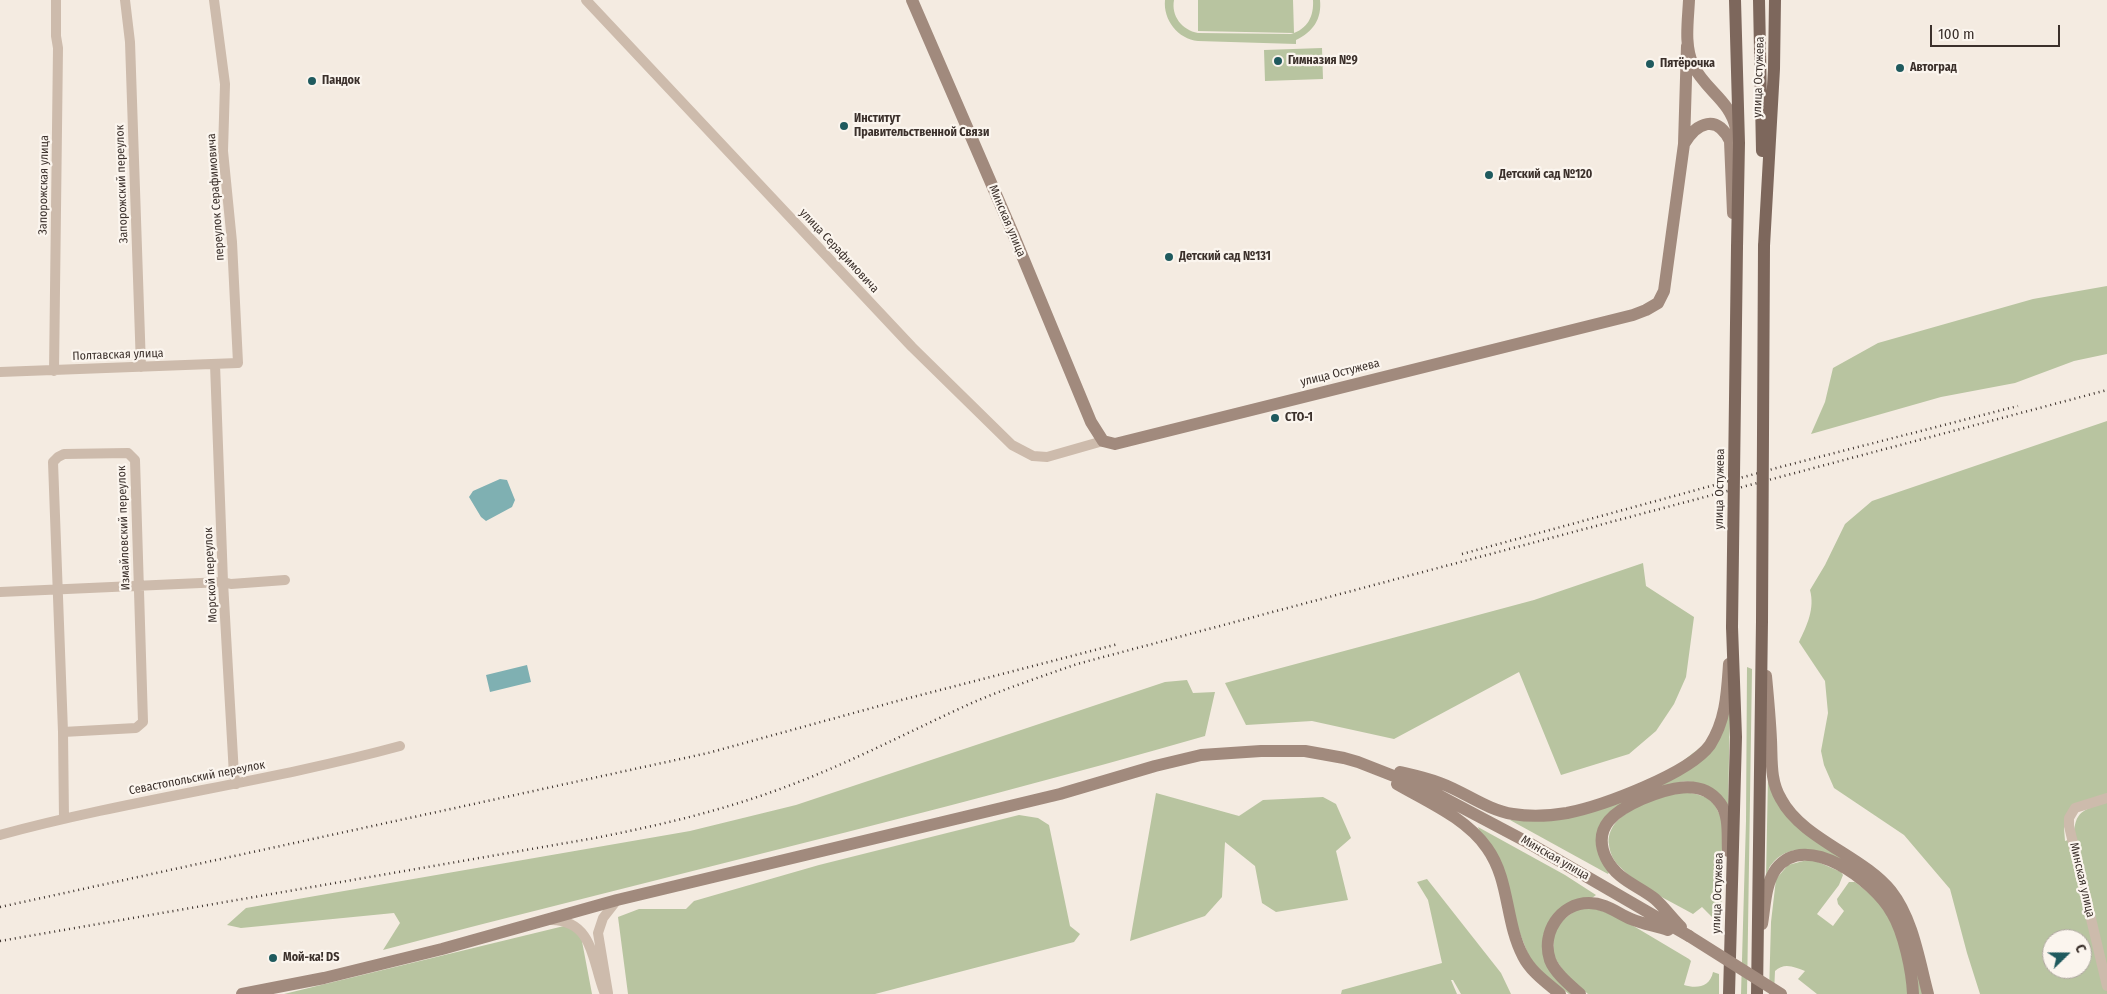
<!DOCTYPE html>
<html>
<head>
<meta charset="utf-8">
<style>
  body { margin:0 }
  #map { position:relative; width:2107px; height:994px; overflow:hidden; background:#f4ebe1; font-family:"Fira Sans Condensed",sans-serif }
  canvas { display:block }
  .north { position:absolute; left:2042px; top:929px; width:50px; height:50px; box-sizing:border-box; background:#fbf5ee; border:1px solid #aea6a0; border-radius:50%; rotate:68deg; font-size:14px; font-weight:700; line-height:20px; text-align:center; color:#3b302b }
  .north::after { content:''; display:block; margin:auto; width:18px; height:22px; background:#1f5a5e; clip-path:polygon(50% 0,100% 100%,50% 72%,0 100%) }
  .scale { position:absolute; left:1930px; top:25px; width:130px; height:22px; box-sizing:border-box; border:2px solid #3b302b; border-top:0; padding-left:6px; font-size:15px; line-height:18px; white-space:nowrap; color:#3b302b; -webkit-text-stroke:4px #fbf5ee; paint-order:stroke }
</style>
</head>
<body>
<div id="map">
<canvas width="2107" height="994"></canvas>
<div class="north">С</div>
<div class="scale">100 m</div>
</div>
<script>
const ctx = document.querySelector('canvas').getContext('2d');
ctx.lineJoin = 'round';
function fillPath(path, color) {
  ctx.fillStyle = color;
  ctx.fill(path, 'evenodd');
}
function trace(path, color, width, dash) {
  ctx.strokeStyle = color;
  ctx.lineWidth = width;
  ctx.lineCap = dash ? 'butt' : 'round';
  ctx.setLineDash(dash || []);
  ctx.stroke(path);
}
function drawText(font, color, halo, rows, align = 'center') {
  ctx.font = font + ' "Fira Sans Condensed",sans-serif';
  ctx.lineWidth = 4.5;
  ctx.setLineDash([]);
  ctx.textBaseline = 'middle';
  ctx.strokeStyle = halo;
  ctx.fillStyle = color;
  for (const [text, x, y, turn = 0] of rows) {
    ctx.save();
    ctx.translate(x, y);
    ctx.rotate((+turn || 0) * Math.PI / 180);
    ctx.textAlign = isNaN(turn) ? turn : align;
    if (halo) ctx.strokeText(text, 0, 0);
    ctx.fillText(text, 0, 0);
    ctx.restore();
  }
}
fillPath(new Path2D(`
  M 1165,0 L 1174,0 C 1171,16 1182,30 1198,33 L 1291,34 C 1308,29 1314,16 1313,0 L 1320,0 C 1322,19 1313,32 1296,40 L 1296,44 L 1198,41 C 1178,39 1163,20 1165,0 Z
  M 1198,0 L 1293,0 L 1294,33 L 1198,31 Z
  M 1322,48 L 1323,79 L 1265,81 L 1264,50 Z
  M 2107,286 L 2107,354 L 2074,361 L 2015,383 L 1941,397 L 1811,434 L 1825,402 L 1833,368 L 1878,343 L 2033,299 Z
  M 2107,421 L 2107,796 L 2071,807 L 2064,828 L 2065,841 L 2074,838 C 2074,810 2084,810 2107,802 L 2107,994 L 1980,994 L 1967,953 L 1950,889 L 1904,835 L 1834,788 L 1824,765 L 1821,751 L 1828,713 L 1825,681 L 1799,642 C 1807,625 1815,609 1810,590 L 1825,565 L 1845,524 L 1872,501 ZM 2052,939 L 2082,939 L 2082,969 L 2052,969 Z
  M 1643,563 L 1646,586 L 1694,617 L 1686,677 L 1674,704 L 1656,731 L 1629,754 L 1561,775 L 1519,672 L 1394,739 L 1312,721 L 1246,725 L 1225,683 L 1534,600 Z
  M 1747,667 L 1752,669 L 1747,994 L 1741,994 L 1746,821 Z
  M 1187,680 L 1193,693 L 1215,692 L 1205,736 C 933,814 657,878 383,950 L 400,923 L 394,913 L 241,928 L 227,925 L 246,908 L 690,831 L 796,805 L 1165,682 Z
  M 1730,707 L 1728,808 C 1714,792 1704,779 1680,782 L 1606,817 L 1609,872 L 1608,874 L 1510,820 L 1521,820 L 1648,788 L 1724,729 Z
  M 1768,775 C 1778,837 1853,852 1889,894 C 1911,920 1916,962 1924,994 L 1917,994 C 1917,972 1902,911 1887,895 C 1866,871 1799,826 1771,865 C 1768,868 1767,875 1766,879 Z
  M 1680,791 C 1707,796 1713,796 1723,823 L 1721,929 L 1714,919 L 1702,907 L 1693,914 C 1668,900 1639,887 1619,866 C 1613,860 1610,853 1609,845 C 1605,812 1656,799 1680,791 Z
  M 1156,793 L 1239,816 L 1263,800 L 1323,797 L 1336,804 L 1351,838 L 1336,851 L 1348,900 L 1276,912 L 1262,903 L 1255,866 L 1225,842 L 1222,897 L 1205,916 L 1130,941 Z
  M 1019,815 L 1038,818 L 1049,825 L 1070,926 L 1080,934 L 1074,942 L 875,994 L 628,994 L 618,917 L 639,909 L 686,909 L 694,901 L 819,865 Z
  M 1478,827 L 1565,875 L 1596,895 L 1543,935 L 1573,994 L 1569,994 L 1550,980 L 1530,959 Z
  M 1811,859 L 1841,872 L 1843,875 L 1839,885 L 1817,914 L 1833,926 L 1844,911 L 1838,904 L 1837,899 L 1849,882 L 1855,882 C 1863,888 1872,895 1879,902 C 1896,919 1907,970 1908,994 L 1817,994 L 1798,979 L 1805,971 C 1795,967 1784,962 1775,971 L 1774,994 L 1769,994 L 1771,922 L 1776,879 L 1788,865 Z
  M 1427,879 L 1501,973 L 1511,994 L 1461,994 L 1453,980 L 1451,980 L 1457,994 L 1341,994 L 1342,990 L 1442,963 L 1428,900 L 1417,882 Z
  M 1589,907 L 1615,915 L 1689,959 L 1691,961 L 1684,985 C 1697,989 1710,987 1713,972 L 1719,974 L 1719,994 L 1588,994 L 1566,975 L 1553,955 L 1554,931 L 1570,912 Z
  M 564,926 L 570,928 L 581,936 L 592,994 L 284,994 Z`), '#b8c4a0');
fillPath(new Path2D(`
  M 500,479 L 507,480 L 515,500 L 512,507 L 486,521 L 481,517 L 469,497 L 473,491 Z
  M 527,665 L 531,682 L 490,692 L 486,675 Z`), '#7fb0b2');
trace(new Path2D(`
  M 125,0 L 130,42 L 141,367
  M 586,0 L 912,347 L 1012,445 L 1033,456 L 1047,457 L 1103,441
  M 215,364 L 223,582 L 234,775 L 236,784
  M 54,371 L 58,48 L 56,36 L 56,0
  M 0,372 L 238,363 L 232,242 L 223,151 L 225,84 L 214,0
  M 0,592 L 223,582 L 231,584 L 285,580
  M 63,732 L 136,728 L 143,722 L 135,460 L 128,453 L 64,454 L 58,457 L 53,462 L 63,732 L 64,819
  M 2107,798 L 2075,808 L 2069,818 L 2069,826 L 2107,986
  M 0,835 C 132,799 268,782 400,746
  M 552,920 C 595,921 592,964 605,994
  M 608,993 L 598,933 L 603,918 L 617,900`), '#cdbbac', 10);
trace(new Path2D(`
  M 912,0 L 1014,236 L 1091,422 L 1103,441 L 1115,444 L 1633,315 L 1646,310 L 1658,303 L 1664,291 L 1684,144 L 1687,46
  M 1689,0 C 1688,22 1684,45 1693,65 C 1705,90 1731,101 1736,129
  M 1684,144 C 1697,122 1717,114 1730,141 L 1733,213
  M 1766,676 C 1768,697 1770,719 1771,740 C 1772,760 1770,781 1781,799 C 1802,839 1863,856 1891,891 C 1913,919 1919,960 1928,994
  M 1400,772 C 1413,775 1427,778 1440,783 C 1465,792 1487,810 1513,814 C 1531,817 1549,816 1567,813 C 1602,806 1689,774 1710,745 C 1726,720 1727,693 1729,664
  M 1397,784 C 1428,802 1466,818 1487,848 C 1510,880 1505,922 1523,956 C 1531,972 1547,983 1560,994
  M 1762,924 C 1765,907 1765,884 1776,869 C 1806,829 1875,882 1892,913 C 1904,933 1912,971 1913,994
  M 1681,927 C 1672,918 1664,907 1655,899 C 1637,885 1617,880 1606,858 C 1591,826 1617,810 1642,799 C 1666,789 1701,777 1720,803 C 1730,816 1727,836 1728,851
  M 242,994 L 324,978 L 442,949 L 617,900 L 1060,794 L 1155,766 L 1201,755 L 1261,751 L 1305,751 L 1344,758 L 1358,762 L 1427,789 L 1527,842 L 1689,936
  M 1580,994 C 1570,985 1555,973 1550,960 C 1541,933 1560,903 1589,903 C 1606,903 1617,913 1631,919 C 1643,924 1656,926 1668,930`), '#a18a7d', 12);
trace(new Path2D(`
  M 1735,0 L 1739,143 L 1737,247
  M 1759,0 L 1762,151
  M 1764,246 L 1774,69 L 1775,0
  M 1729,994 L 1736,737 L 1732,627
  M 1757,994 L 1762,621`), '#7d675c', 12);
trace(new Path2D(`
  M 1462,554 L 1784,466 L 2018,406
  M 0,907 L 708,753 L 890,703 L 1118,644
  M 0,941 L 595,838 C 661,825 725,810 788,786 C 852,762 912,730 974,702 C 1007,688 1043,676 1077,664 L 2107,390`), '#3b302b', 2.5, [1, 4]);
trace(new Path2D(`
  M 1689,936 L 1781,994`), '#a18a7d', 12);
trace(new Path2D(`
  M 1762,621 L 1764,246
  M 1732,627 L 1737,247`), '#7d675c', 12);
for (const [x, y, r, color] of [
  [1278,61,5,"#1f5a5e"],
  [1650,64,5,"#1f5a5e"],
  [1900,68,5,"#1f5a5e"],
  [312,81,5,"#1f5a5e"],
  [844,126,5,"#1f5a5e"],
  [1489,175,5,"#1f5a5e"],
  [1169,257,5,"#1f5a5e"],
  [1275,418,5,"#1f5a5e"],
  [273,958,5,"#1f5a5e"]
]) {
  const dot = new Path2D();
  dot.arc(x, y, r, 0, 2 * Math.PI);
  ctx.fillStyle = color;
  ctx.fill(dot);
  trace(dot, '#fbf5ee', 2);
}
drawText('bold 12px', '#3b302b', '#fbf5ee', [
  ["Гимназия №9",1288,61],
  ["Пятёрочка",1660,64],
  ["Автоград",1910,68],
  ["Пандок",322,81],
  ["Институт",854,119],
  ["Правительственной Связи",854,133],
  ["Детский сад №120",1499,175],
  ["Детский сад №131",1179,257],
  ["СТО-1",1285,418],
  ["Мой-ка! DS",283,958]
], 'left');
drawText('12px', '#3b302b', '#fbf5ee', [
  ["улица Остужева",1759,77,-88],
  ["Запорожский переулок",122,184,-92],
  ["Запорожская улица",44,185,-89],
  ["переулок Серафимовича",216,197,-94],
  ["Минская улица",1007,221,67],
  ["улица Серафимовича",839,251,47],
  ["Полтавская улица",118,355,-2],
  ["улица Остужева",1340,373,-14],
  ["улица Остужева",1720,489,-89],
  ["Измайловский переулок",124,528,-92],
  ["Морской переулок",211,575,-93],
  ["Севастопольский переулок",197,778,-11],
  ["Минская улица",1555,858,30],
  ["Минская улица",2082,880,77],
  ["улица Остужева",1718,893,-88]
]);
</script>
</body>
</html>
